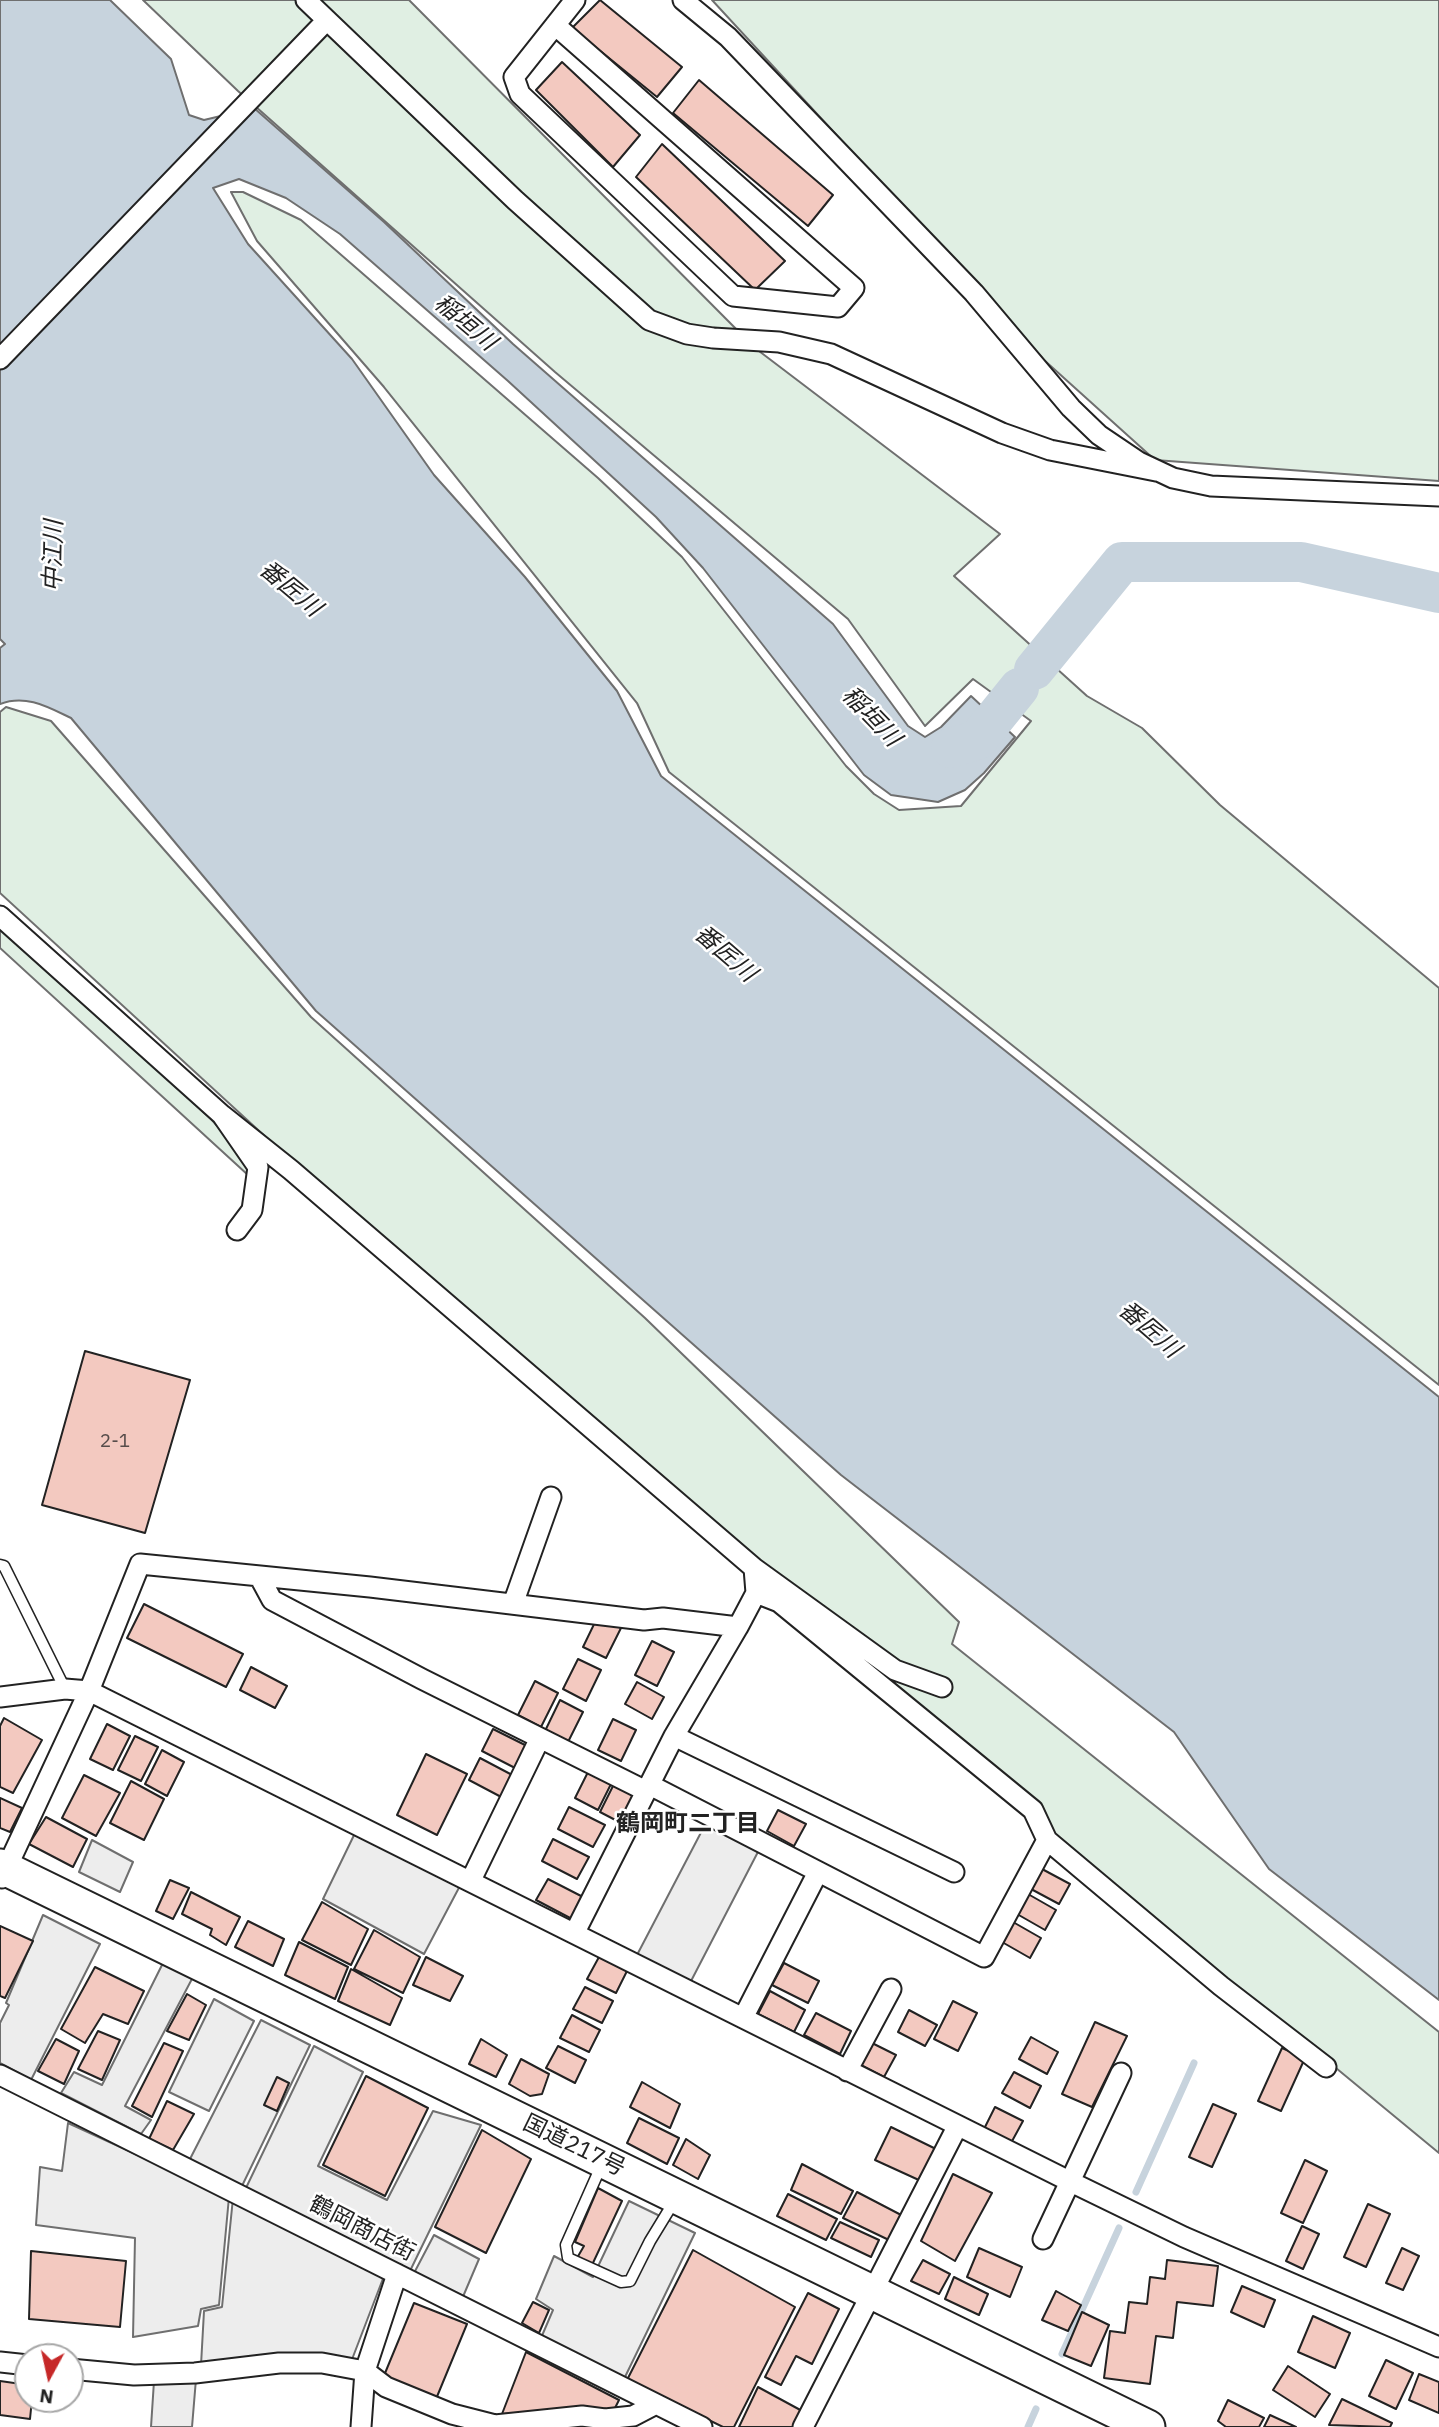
<!DOCTYPE html>
<html>
<head>
<meta charset="utf-8">
<style>
  body { margin:0 }
  #map { position:relative; width:1439px; height:2427px; overflow:hidden; background:#fff; font-family:"IBM Plex Sans",sans-serif }
  canvas { display:block }
  .north { position:absolute; left:14px; top:2343px; width:70px; height:70px; box-sizing:border-box; background:#fff; border:2px solid #a7a7a7; border-radius:50%; rotate:188deg; font-size:19px; font-weight:700; line-height:28px; text-align:center; color:#222 }
  .north::after { content:''; display:block; margin:auto; width:24px; height:32px; background:#c62828; clip-path:polygon(50% 0,100% 100%,50% 72%,0 100%) }
</style>
</head>
<body>
<div id="map">
<canvas width="1439" height="2427"></canvas>
<div class="north">N</div>
</div>
<script>
const ctx = document.querySelector('canvas').getContext('2d');
ctx.lineJoin = 'round';
function fillPath(path, color) {
  ctx.fillStyle = color;
  ctx.fill(path, 'evenodd');
}
function trace(path, color, width, dash) {
  ctx.strokeStyle = color;
  ctx.lineWidth = width;
  ctx.lineCap = dash ? 'butt' : 'round';
  ctx.setLineDash(dash || []);
  ctx.stroke(path);
}
function drawText(font, color, halo, rows, align = 'center') {
  ctx.font = font + ' "IBM Plex Sans","Noto Sans JP",sans-serif';
  ctx.lineWidth = 5;
  ctx.setLineDash([]);
  ctx.textBaseline = 'middle';
  ctx.strokeStyle = halo;
  ctx.fillStyle = color;
  for (const [text, x, y, turn = 0] of rows) {
    ctx.save();
    ctx.translate(x, y);
    ctx.rotate((+turn || 0) * Math.PI / 180);
    ctx.textAlign = isNaN(turn) ? turn : align;
    if (halo) ctx.strokeText(text, 0, 0);
    ctx.fillText(text, 0, 0);
    ctx.restore();
  }
}
const green = new Path2D(`
  M 143,0 L 409,0 L 755,348 L 1000,534 L 954,576 L 1087,696 L 1142,728 L 1220,805 L 1439,988 L 1439,1385 L 669,772 L 637,703 L 384,387 L 257,241 L 231,192 L 243,192 L 301,220 L 598,478 L 682,557 L 846,766 L 874,794 L 899,810 L 961,806 L 1031,721 L 973,679 L 925,726 L 848,619 L 555,372 L 238,91 Z
  M 712,0 L 1439,0 L 1439,481 L 1155,460 L 1044,360 Z
  M 6,707 L 51,721 L 311,1017 L 645,1318 L 959,1622 L 952,1644 L 1439,2032 L 1439,2153 L 1062,1842 L 293,1162 L 0,893 L 0,712 Z
  M 0,925 L 212,1120 L 252,1166 L 248,1175 L 0,948 Z`);
fillPath(green, '#e0efe3');
trace(green, '#6f6f6f', 2);
const parking = new Path2D(`
  M 707,1821 L 760,1848 L 690,1983 L 637,1955 Z
  M 357,1829 L 462,1882 L 424,1954 L 323,1899 Z
  M 92,1840 L 133,1862 L 120,1892 L 79,1872 Z
  M 43,1915 L 100,1944 L 31,2080 L 0,2063 L 0,2023 L 9,2005 L 6,2003 Z
  M 163,1963 L 193,1977 L 125,2106 L 151,2120 L 141,2134 L 61,2093 L 74,2072 L 102,2085 Z
  M 214,1999 L 254,2021 L 209,2111 L 169,2092 Z
  M 261,2020 L 310,2045 L 241,2188 L 190,2159 Z
  M 314,2046 L 363,2072 L 318,2166 L 387,2200 L 433,2111 L 481,2125 L 409,2273 L 245,2190 Z
  M 68,2123 L 229,2197 L 219,2305 L 201,2309 L 198,2326 L 133,2337 L 135,2238 L 36,2225 L 40,2167 L 62,2171 Z
  M 233,2198 L 384,2276 L 351,2362 L 201,2365 L 204,2311 L 222,2307 Z
  M 629,2201 L 695,2233 L 624,2379 L 541,2338 L 553,2310 L 536,2299 L 554,2256 L 593,2277 Z
  M 434,2235 L 479,2259 L 462,2299 L 413,2275 Z
  M 196,2379 L 192,2427 L 151,2427 L 154,2381 Z`);
fillPath(parking, '#ededed');
trace(parking, '#6f6f6f', 2);
const water = new Path2D(`
  M 0,0 L 110,0 L 171,59 L 189,115 L 204,120 L 254,108 L 384,222 L 513,344 L 833,624 L 908,726 L 925,737 L 941,727 L 971,696 L 1015,737 L 984,773 L 965,790 L 938,802 L 891,795 L 864,775 L 703,568 L 656,517 L 508,381 L 340,234 L 286,198 L 239,179 L 213,188 L 248,244 L 352,359 L 434,475 L 525,577 L 617,691 L 661,776 L 1439,1397 L 1439,2000 L 1269,1869 L 1174,1732 L 841,1475 L 316,1011 L 71,718 C 48,707 26,694 0,704 L 0,648 L 5,644 L 0,639 Z`);
fillPath(water, '#c7d3dd');
trace(water, '#6f6f6f', 2);
trace(new Path2D(`
  M 1136,2192 L 1194,2063
  M 1062,2354 L 1119,2228
  M 1028,2427 L 1036,2409`), '#c7d3dd', 7);
trace(new Path2D(`
  M 1034,670 L 1122,562 L 1301,562 L 1439,593
  M 951,748 L 977,740 L 1019,688`), '#c7d3dd', 40);
const building = new Path2D(`
  M 600,0 L 682,67 L 657,97 L 572,28 Z
  M 562,62 L 640,135 L 613,167 L 536,90 Z
  M 699,80 L 833,195 L 808,226 L 673,113 Z
  M 662,144 L 785,261 L 755,290 L 636,177 Z
  M 85,1351 L 190,1380 L 145,1533 L 42,1505 Z
  M 144,1604 L 243,1654 L 226,1687 L 127,1638 Z
  M 598,1616 L 621,1628 L 606,1658 L 583,1647 Z
  M 652,1641 L 674,1652 L 657,1686 L 635,1675 Z
  M 578,1659 L 601,1670 L 586,1701 L 563,1689 Z
  M 251,1667 L 287,1686 L 275,1708 L 240,1690 Z
  M 535,1681 L 558,1693 L 541,1727 L 518,1715 Z
  M 637,1682 L 664,1697 L 652,1719 L 625,1704 Z
  M 560,1700 L 583,1712 L 568,1742 L 545,1731 Z
  M 4,1718 L 42,1740 L 13,1793 L 0,1787 L 0,1726 Z
  M 613,1719 L 636,1730 L 621,1761 L 598,1750 Z
  M 107,1724 L 130,1736 L 113,1770 L 90,1759 Z
  M 493,1729 L 529,1747 L 517,1769 L 482,1751 Z
  M 135,1736 L 158,1747 L 141,1781 L 118,1770 Z
  M 162,1750 L 184,1762 L 167,1796 L 145,1784 Z
  M 426,1754 L 467,1774 L 437,1835 L 397,1815 Z
  M 480,1758 L 516,1777 L 505,1799 L 469,1780 Z
  M 590,1768 L 613,1780 L 598,1810 L 575,1798 Z
  M 84,1775 L 120,1793 L 96,1836 L 62,1818 Z
  M 131,1781 L 164,1799 L 144,1840 L 110,1823 Z
  M 615,1782 L 638,1793 L 623,1824 L 600,1812 Z
  M 0,1798 L 22,1808 L 10,1832 L 0,1828 Z
  M 569,1807 L 605,1825 L 593,1847 L 558,1829 Z
  M 778,1810 L 806,1824 L 794,1846 L 767,1831 Z
  M 46,1817 L 87,1839 L 73,1867 L 29,1844 Z
  M 553,1839 L 589,1857 L 577,1879 L 542,1861 Z
  M 1042,1869 L 1070,1884 L 1059,1904 L 1031,1889 Z
  M 548,1879 L 583,1897 L 572,1919 L 536,1900 Z
  M 170,1880 L 189,1888 L 173,1919 L 156,1911 Z
  M 191,1892 L 240,1917 L 226,1945 L 210,1935 L 212,1929 L 182,1914 Z
  M 1028,1894 L 1056,1910 L 1045,1930 L 1017,1914 Z
  M 322,1902 L 368,1929 L 351,1965 L 302,1940 Z
  M 248,1921 L 284,1939 L 273,1966 L 235,1947 Z
  M 1013,1922 L 1041,1938 L 1030,1958 L 1002,1942 Z
  M 0,1926 L 33,1941 L 5,1998 L 0,1996 Z
  M 374,1930 L 420,1957 L 403,1993 L 354,1969 Z
  M 299,1942 L 348,1967 L 335,1999 L 285,1975 Z
  M 426,1957 L 463,1976 L 450,2001 L 413,1985 Z
  M 599,1957 L 627,1971 L 616,1993 L 587,1979 Z
  M 784,1963 L 819,1981 L 808,2003 L 772,1985 Z
  M 95,1967 L 144,1991 L 128,2024 L 103,2014 L 85,2043 L 61,2029 Z
  M 351,1969 L 402,1998 L 390,2025 L 338,2001 Z
  M 585,1987 L 613,2001 L 602,2023 L 573,2009 Z
  M 770,1991 L 805,2010 L 794,2032 L 758,2014 Z
  M 187,1994 L 206,2005 L 189,2040 L 167,2031 Z
  M 953,2001 L 977,2013 L 958,2051 L 934,2039 Z
  M 909,2010 L 937,2025 L 925,2046 L 898,2032 Z
  M 816,2013 L 851,2031 L 840,2054 L 804,2035 Z
  M 572,2015 L 600,2030 L 589,2052 L 560,2038 Z
  M 1095,2022 L 1127,2036 L 1092,2107 L 1062,2094 Z
  M 98,2031 L 120,2040 L 102,2080 L 78,2069 Z
  M 1031,2037 L 1058,2052 L 1047,2074 L 1019,2059 Z
  M 56,2039 L 79,2051 L 64,2084 L 38,2071 Z
  M 481,2039 L 507,2055 L 496,2077 L 469,2064 Z
  M 868,2041 L 896,2055 L 884,2077 L 857,2063 Z
  M 164,2043 L 183,2051 L 152,2117 L 132,2106 Z
  M 558,2046 L 586,2060 L 575,2083 L 546,2068 Z
  M 1282,2048 L 1305,2058 L 1281,2111 L 1258,2101 Z
  M 521,2059 L 549,2074 L 542,2094 L 530,2096 L 509,2084 Z
  M 1014,2072 L 1041,2086 L 1030,2108 L 1002,2093 Z
  M 366,2076 L 428,2108 L 385,2196 L 323,2165 Z
  M 277,2077 L 289,2083 L 277,2111 L 264,2105 Z
  M 642,2082 L 680,2104 L 670,2128 L 630,2107 Z
  M 167,2101 L 194,2114 L 173,2150 L 149,2139 Z
  M 1213,2104 L 1236,2114 L 1212,2167 L 1189,2157 Z
  M 995,2107 L 1023,2121 L 1011,2143 L 984,2129 Z
  M 639,2118 L 679,2138 L 667,2164 L 627,2143 Z
  M 891,2127 L 938,2150 L 921,2181 L 875,2160 Z
  M 482,2130 L 531,2159 L 486,2253 L 435,2227 Z
  M 686,2139 L 710,2155 L 698,2179 L 673,2165 Z
  M 1305,2160 L 1327,2171 L 1303,2223 L 1281,2213 Z
  M 802,2164 L 853,2191 L 841,2214 L 791,2190 Z
  M 953,2174 L 992,2193 L 955,2261 L 921,2241 Z
  M 598,2188 L 622,2201 L 592,2265 L 577,2258 L 584,2246 L 575,2242 Z
  M 857,2192 L 905,2217 L 891,2241 L 843,2218 Z
  M 788,2194 L 837,2219 L 826,2240 L 777,2216 Z
  M 1368,2204 L 1390,2214 L 1366,2267 L 1344,2257 Z
  M 840,2222 L 879,2240 L 871,2257 L 831,2238 Z
  M 1302,2226 L 1319,2234 L 1303,2269 L 1286,2261 Z
  M 979,2248 L 1022,2267 L 1010,2297 L 967,2277 Z
  M 1402,2248 L 1419,2256 L 1403,2290 L 1386,2283 Z
  M 693,2250 L 795,2307 L 734,2427 L 723,2427 L 627,2380 Z
  M 31,2251 L 126,2261 L 120,2327 L 29,2319 Z
  M 923,2260 L 950,2274 L 939,2294 L 911,2281 Z
  M 1167,2260 L 1218,2266 L 1213,2306 L 1177,2302 L 1173,2338 L 1156,2336 L 1150,2384 L 1104,2378 L 1110,2331 L 1125,2333 L 1129,2302 L 1147,2304 L 1150,2277 L 1165,2279 Z
  M 954,2277 L 988,2294 L 979,2315 L 945,2299 Z
  M 1242,2286 L 1275,2300 L 1264,2327 L 1231,2312 Z
  M 1056,2291 L 1081,2305 L 1068,2331 L 1042,2320 Z
  M 808,2293 L 839,2309 L 812,2364 L 796,2356 L 781,2385 L 765,2377 Z
  M 533,2302 L 549,2310 L 539,2333 L 522,2323 Z
  M 414,2303 L 467,2324 L 436,2399 L 383,2378 Z
  M 1082,2312 L 1109,2325 L 1091,2366 L 1064,2355 Z
  M 1313,2316 L 1350,2333 L 1335,2368 L 1298,2352 Z
  M 526,2352 L 619,2400 L 613,2412 L 579,2410 L 502,2414 Z
  M 1386,2360 L 1413,2373 L 1396,2409 L 1369,2396 Z
  M 1288,2366 L 1330,2394 L 1315,2417 L 1273,2390 Z
  M 1419,2374 L 1439,2382 L 1439,2413 L 1409,2400 Z
  M 0,2381 L 28,2385 L 28,2399 L 32,2399 L 30,2419 L 0,2415 Z
  M 758,2387 L 804,2412 L 796,2427 L 739,2427 Z
  M 1342,2399 L 1392,2423 L 1390,2427 L 1329,2425 Z
  M 1228,2400 L 1264,2418 L 1259,2427 L 1226,2427 L 1218,2421 Z
  M 1270,2415 L 1296,2427 L 1264,2427 Z`);
fillPath(building, '#f3c9c0');
trace(building, '#222', 2);
const service = new Path2D(`
  M 0,1565 L 4,1566 L 65,1689
  M 602,2164 L 566,2245 L 568,2258 L 621,2282 L 630,2281 L 650,2241 L 675,2200`);
const minor = new Path2D(`
  M 306,0 L 515,200 L 649,320 L 687,334 L 713,338 L 779,342 L 831,354 L 1002,433 L 1050,450 L 1156,471
  M 683,0 L 728,37 L 974,293 L 1071,408 L 1099,435 L 1139,462 L 1173,478 L 1211,486 L 1439,496
  M 555,25 L 854,288 L 838,307 L 733,296 L 520,94 L 514,77 L 575,0
  M 0,359 L 326,21
  M 0,916 L 222,1115 L 258,1167 L 252,1210 L 237,1230
  M 222,1115 L 291,1170 L 754,1568 L 756,1593 L 738,1627
  M 754,1568 L 895,1670 L 942,1687
  M 259,1576 L 272,1600 L 422,1679 L 646,1791
  M 756,1593 L 779,1602 L 1033,1810 L 1047,1840 L 1221,1986 L 1326,2067
  M 513,1604 L 551,1497
  M 0,1697 L 65,1689 L 89,1691 L 1071,2182 L 1184,2237 L 1439,2347
  M 674,1736 L 954,1872
  M 650,1785 L 984,1957 L 1047,1840
  M 2,1878 L 89,1691 L 140,1564 L 370,1587 L 644,1620 L 663,1618 L 738,1627 L 674,1736 L 575,1932
  M 471,1880 L 540,1738
  M 743,2018 L 818,1872
  M 847,2071 L 891,1989
  M 0,2075 L 702,2427
  M 1043,2239 L 1121,2073
  M 0,2362 L 28,2365
  M 70,2369 L 134,2375 L 195,2373 L 279,2363 L 322,2363 L 365,2371 L 386,2387 L 452,2414 L 495,2425 L 582,2416 L 605,2419 L 633,2416 L 656,2404
  M 361,2427 L 365,2371 L 397,2274
  M 803,2427 L 957,2127`);
const trunk = new Path2D(`
  M 0,1866 L 1148,2427`);
trace(service, '#222', 13);
trace(minor, '#222', 23);
trace(trunk, '#222', 37);
trace(service, '#fff', 10);
trace(minor, '#fff', 19);
trace(trunk, '#fff', 33);
drawText('19px', '#564c4a', null, [
  ["2-1",115,1442]
]);
drawText('23px', '#222', '#fff', [
  ["国道217号",574,2146,26],
  ["鶴岡商店街",362,2229,27]
]);
drawText('italic 24px', '#222', '#fff', [
  ["稲垣川",465,323,40],
  ["中江川",54,556,-89],
  ["番匠川",290,589,40],
  ["稲垣川",871,717,46],
  ["番匠川",725,954,41],
  ["番匠川",1149,1330,41]
]);
drawText('bold 24px', '#222', '#fff', [
  ["鶴岡町二丁目",688,1824]
]);
</script>
</body>
</html>
